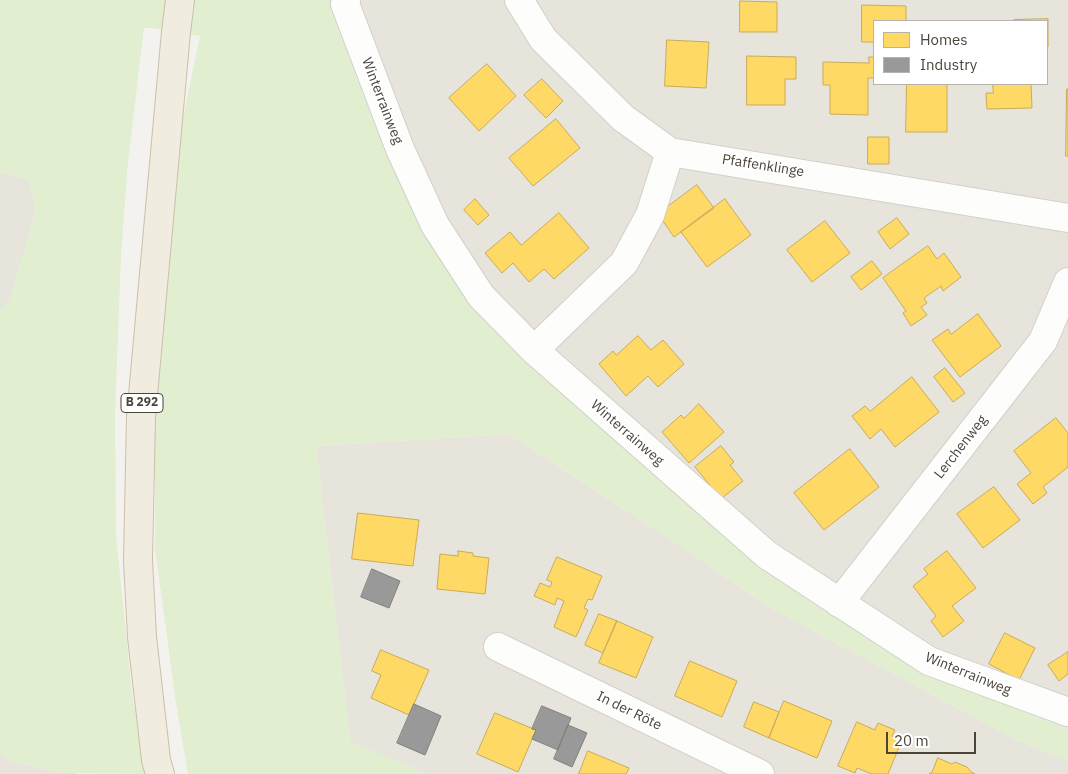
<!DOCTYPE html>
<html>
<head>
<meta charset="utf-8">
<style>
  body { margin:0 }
  #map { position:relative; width:1068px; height:774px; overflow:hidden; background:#f4f2ee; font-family:"IBM Plex Sans",sans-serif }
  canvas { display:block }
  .legend { position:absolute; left:873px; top:20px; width:175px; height:65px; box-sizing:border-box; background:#fff; border:1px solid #b7b4b0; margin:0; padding:6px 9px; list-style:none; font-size:15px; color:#4b4439 }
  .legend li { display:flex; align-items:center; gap:10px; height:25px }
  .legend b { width:25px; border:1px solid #b7b4b0 }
  .scale { position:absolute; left:886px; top:732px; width:90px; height:22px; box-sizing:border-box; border:2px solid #4b4439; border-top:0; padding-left:6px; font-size:15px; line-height:18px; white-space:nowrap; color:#4b4439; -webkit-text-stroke:4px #fff; paint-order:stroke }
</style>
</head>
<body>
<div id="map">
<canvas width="1068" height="774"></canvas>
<ul class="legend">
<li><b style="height:14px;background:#ffd966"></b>Homes</li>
<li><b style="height:14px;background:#999"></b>Industry</li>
</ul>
<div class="scale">20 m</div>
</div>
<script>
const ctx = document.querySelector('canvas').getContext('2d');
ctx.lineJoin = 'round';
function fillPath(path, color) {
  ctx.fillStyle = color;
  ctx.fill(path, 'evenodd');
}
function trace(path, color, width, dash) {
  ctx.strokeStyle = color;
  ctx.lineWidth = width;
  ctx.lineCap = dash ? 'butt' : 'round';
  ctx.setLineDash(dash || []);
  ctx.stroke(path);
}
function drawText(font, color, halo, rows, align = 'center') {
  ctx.font = font + ' "IBM Plex Sans",sans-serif';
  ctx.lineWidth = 5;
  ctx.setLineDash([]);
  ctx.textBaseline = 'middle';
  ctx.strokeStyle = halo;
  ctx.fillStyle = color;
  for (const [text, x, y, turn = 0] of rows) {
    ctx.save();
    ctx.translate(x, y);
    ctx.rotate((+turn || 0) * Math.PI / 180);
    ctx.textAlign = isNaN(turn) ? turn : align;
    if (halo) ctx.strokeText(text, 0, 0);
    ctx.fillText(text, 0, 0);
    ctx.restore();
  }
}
fillPath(new Path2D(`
  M 327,0 L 1068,0 L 1068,729 L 1032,715 L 918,665 L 552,384 L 469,303 L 409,204 L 377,130 ZM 874,21 L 1047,21 L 1047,84 L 874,84 Z
  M 0,172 L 29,180 L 36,211 L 10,300 L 0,310 Z
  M 508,434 L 688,551 L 767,606 L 1017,740 L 1068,761 L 1068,774 L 427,774 L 350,742 L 316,446 Z
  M 0,754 L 13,761 L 63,773 L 76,773 L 76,774 L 0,774 Z`), '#e7e4dc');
fillPath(new Path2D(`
  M 0,0 L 327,0 L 377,130 L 409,204 L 469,303 L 552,384 L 918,665 L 1032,715 L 1068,729 L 1068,761 L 1017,740 L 767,606 L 688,551 L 508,434 L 316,446 L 350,742 L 427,774 L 188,774 L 176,703 L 155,548 L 155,394 L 172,171 L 200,36 L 150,28 L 144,28 L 128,162 L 121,254 L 115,414 L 116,535 L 132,693 L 145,774 L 63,773 L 13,761 L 0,754 L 0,310 L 10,300 L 36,211 L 29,180 L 0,172 Z`), '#e1eecf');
const homes = new Path2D(`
  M 740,1 L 777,2 L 777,32 L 740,32 Z
  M 862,5 L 906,6 L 906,21 L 874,21 L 874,42 L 862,42 Z
  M 1048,19 L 1048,47 L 1047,47 L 1047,21 L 1014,21 L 1014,20 Z
  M 667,40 L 709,42 L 706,88 L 665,86 Z
  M 747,56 L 796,57 L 796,79 L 785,79 L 785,105 L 747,105 Z
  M 869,57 L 874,57 L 874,78 L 868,78 L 868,115 L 830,114 L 830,85 L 823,85 L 823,62 L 869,63 Z
  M 487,64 L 516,96 L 479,131 L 449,98 Z
  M 542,79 L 563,101 L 546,118 L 524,95 Z
  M 907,84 L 947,84 L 947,132 L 906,132 Z
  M 993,84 L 1031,84 L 1032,108 L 987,109 L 986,93 L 993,93 Z
  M 1067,89 L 1068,89 L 1068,156 L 1066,156 Z
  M 556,119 L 580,148 L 533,186 L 509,158 Z
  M 868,137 L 889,137 L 889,164 L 868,164 Z
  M 697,185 L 714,208 L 674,237 L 658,214 Z
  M 475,199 L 489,215 L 478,225 L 464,210 Z
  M 725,199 L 751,235 L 707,267 L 681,232 Z
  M 559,213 L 589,248 L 554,279 L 544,269 L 529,282 L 513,263 L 502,273 L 485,253 L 510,232 L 521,245 Z
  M 897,218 L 909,234 L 890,249 L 878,232 Z
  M 825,221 L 850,253 L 812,282 L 787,250 Z
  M 928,246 L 937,259 L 944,253 L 961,277 L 943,291 L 941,286 L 924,298 L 927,303 L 921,307 L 927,315 L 911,326 L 903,313 L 906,311 L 883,278 Z
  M 872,261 L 882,274 L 861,290 L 851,277 Z
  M 978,314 L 1001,346 L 960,377 L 932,340 L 948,329 L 951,334 Z
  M 638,336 L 651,350 L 663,340 L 684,364 L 658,387 L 648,376 L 626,396 L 599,364 L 613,351 L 616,355 Z
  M 945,368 L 965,393 L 953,402 L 934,377 Z
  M 912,377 L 939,412 L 895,447 L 881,429 L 870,439 L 852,416 L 865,406 L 870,411 Z
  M 699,404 L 724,432 L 689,463 L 662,432 L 681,415 L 684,418 Z
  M 1056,418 L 1068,433 L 1068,467 L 1043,487 L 1047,493 L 1033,504 L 1017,484 L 1031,473 L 1014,451 Z
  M 721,446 L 734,462 L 730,465 L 743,481 L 721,499 L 695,467 Z
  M 850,449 L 879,487 L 824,530 L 794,493 Z
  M 994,487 L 1020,520 L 983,548 L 957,514 Z
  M 358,513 L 419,520 L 413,566 L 352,559 Z
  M 458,551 L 473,553 L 473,556 L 489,558 L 485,594 L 437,589 L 440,554 L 458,556 Z
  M 947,551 L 976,588 L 952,606 L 964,621 L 943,637 L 931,621 L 936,616 L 913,586 L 928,574 L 924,569 Z
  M 557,557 L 602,576 L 592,600 L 588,599 L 584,608 L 588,610 L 576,637 L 554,627 L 564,601 L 557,598 L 555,605 L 534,596 L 540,583 L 550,587 L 552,582 L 547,580 Z
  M 599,614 L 617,621 L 603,653 L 585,645 Z
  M 617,621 L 653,637 L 636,678 L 599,663 Z
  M 1005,633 L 1035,648 L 1019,680 L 989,664 Z
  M 381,650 L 429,670 L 409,715 L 371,698 L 381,675 L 372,671 Z
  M 1068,652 L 1068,674 L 1059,681 L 1048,665 Z
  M 690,661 L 737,681 L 722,717 L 675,696 Z
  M 784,701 L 832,721 L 817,758 L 769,738 Z
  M 754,702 L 779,712 L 769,738 L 744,727 Z
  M 495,713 L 536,730 L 518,772 L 477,754 Z
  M 857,722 L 875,730 L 878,723 L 895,730 L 892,736 L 902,740 L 888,774 L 872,774 L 857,768 L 855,773 L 838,766 Z
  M 588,751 L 629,768 L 626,774 L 579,774 Z
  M 938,758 L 952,764 L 955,762 L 967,767 L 971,772 L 975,774 L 929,774 L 932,772 Z`);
fillPath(homes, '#ffd966');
trace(homes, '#c9ac58', 1);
const industry = new Path2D(`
  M 372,569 L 400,581 L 389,608 L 361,597 Z
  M 414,704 L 441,716 L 425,755 L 397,743 Z
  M 542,706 L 571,718 L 558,750 L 532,739 L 536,730 L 532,729 Z
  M 568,725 L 587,733 L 572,767 L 554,759 Z`);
fillPath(industry, '#999');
trace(industry, '#82807c', 1);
const minor = new Path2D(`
  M 346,0 L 345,4 L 400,149 L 435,225 L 481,296 L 534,350 L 767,555 L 929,661 L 1068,712
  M 519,0 L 543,39 L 623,118 L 670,152 L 1068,218
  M 534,350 L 624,263 L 650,215 L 670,152
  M 839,603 L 1043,341 L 1068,282
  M 498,647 L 760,774`);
const trunk = new Path2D(`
  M 160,774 L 156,760 L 142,637 L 138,560 L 141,417 L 176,32 L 180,0`);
trace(minor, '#d2d0cb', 30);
trace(trunk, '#ccbfa9', 30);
trace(minor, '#fdfdfc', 28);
trace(trunk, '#f0ece0', 28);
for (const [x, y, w] of [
  [142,403,42]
]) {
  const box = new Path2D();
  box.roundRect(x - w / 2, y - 9.5, w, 19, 4);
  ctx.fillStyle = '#fff';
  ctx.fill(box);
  trace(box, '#4b4439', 1);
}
drawText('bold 12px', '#4b4439', null, [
  ["B 292",142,403]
]);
drawText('14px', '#4b4439', '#fff', [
  ["Winterrainweg",382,101,69],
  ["Pfaffenklinge",763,166,9],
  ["Winterrainweg",627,433,41],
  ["Lerchenweg",961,447,-52],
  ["Winterrainweg",968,674,22],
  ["In der Röte",629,711,26]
]);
</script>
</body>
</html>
